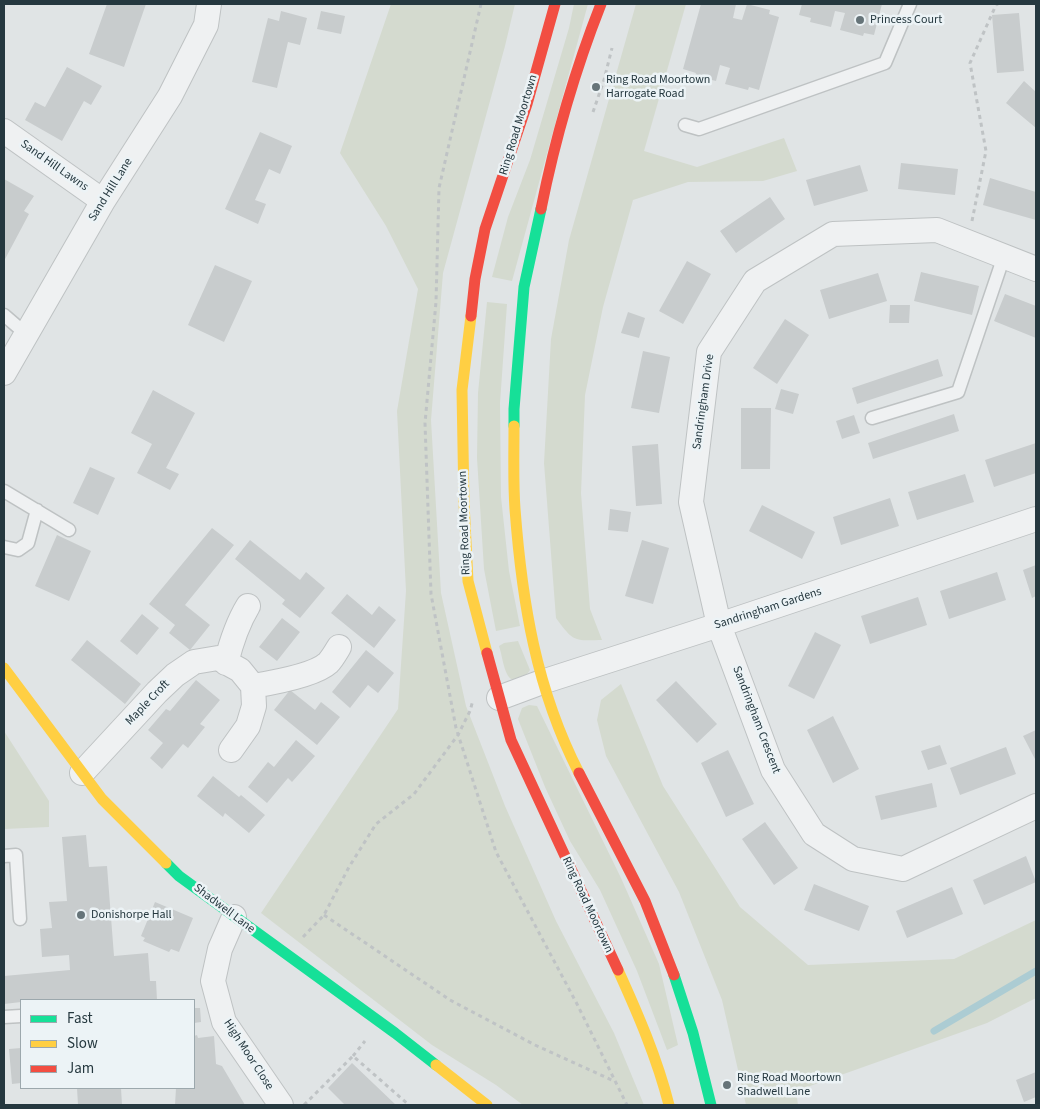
<!DOCTYPE html>
<html>
<head>
<meta charset="utf-8">
<style>
  body { margin:0 }
  #map { position:relative; width:1040px; height:1109px; overflow:hidden; background:#e0e4e5; font-family:"Source Sans 3",sans-serif }
  canvas { display:block }
  .frame { position:absolute; inset:0; border:5px solid #25383f; pointer-events:none }
  .legend { position:absolute; left:20px; top:999px; width:175px; height:90px; box-sizing:border-box; background:#ecf3f6; border:1px solid #9ca8ad; margin:0; padding:6px 9px; list-style:none; font-size:15px; color:#25383f }
  .legend li { display:flex; align-items:center; gap:10px; height:25px }
  .legend b { width:25px; border:1px solid #9ca8ad }
</style>
</head>
<body>
<div id="map">
<canvas width="1040" height="1109"></canvas>
<div class="frame"></div>
<ul class="legend">
<li><b style="height:6px;background:#16e098"></b>Fast</li>
<li><b style="height:6px;background:#ffcf43"></b>Slow</li>
<li><b style="height:6px;background:#f24e42"></b>Jam</li>
</ul>
</div>
<script>
const ctx = document.querySelector('canvas').getContext('2d');
ctx.lineJoin = 'round';
function fillPath(path, color) {
  ctx.fillStyle = color;
  ctx.fill(path, 'evenodd');
}
function trace(path, color, width, dash) {
  ctx.strokeStyle = color;
  ctx.lineWidth = width;
  ctx.lineCap = dash ? 'butt' : 'round';
  ctx.setLineDash(dash || []);
  ctx.stroke(path);
}
function drawText(font, color, halo, rows, align = 'center') {
  ctx.font = font + ' "Source Sans 3",sans-serif';
  ctx.lineWidth = 5;
  ctx.setLineDash([]);
  ctx.textBaseline = 'middle';
  ctx.strokeStyle = halo;
  ctx.fillStyle = color;
  for (const [text, x, y, turn = 0] of rows) {
    ctx.save();
    ctx.translate(x, y);
    ctx.rotate((+turn || 0) * Math.PI / 180);
    ctx.textAlign = isNaN(turn) ? turn : align;
    if (halo) ctx.strokeText(text, 0, 0);
    ctx.fillText(text, 0, 0);
    ctx.restore();
  }
}
fillPath(new Path2D(`
  M 391,4 L 515,4 L 505,46 L 443,273 L 431,420 L 441,593 L 466,706 L 505,806 L 556,921 L 614,1033 L 644,1105 L 523,1105 L 496,1085 L 432,1045 L 261,913 L 398,709 L 406,591 L 397,411 L 418,289 L 386,226 L 340,153 Z
  M 574,4 L 588,4 L 512,281 L 492,277 L 508,217 L 530,160 L 569,28 Z
  M 636,4 L 686,4 L 644,151 L 697,167 L 784,138 L 797,171 L 763,181 L 688,182 L 633,200 L 603,307 L 585,395 L 581,493 L 590,609 L 602,640 C 573,641 573,641 556,618 L 544,463 L 551,339 L 569,240 Z
  M 487,302 L 507,304 L 500,403 L 501,497 L 509,571 L 520,626 L 496,631 L 484,569 L 477,458 L 478,393 Z
  M 518,641 L 530,670 C 525,678 514,687 507,674 C 503,666 502,655 499,646 L 504,643 Z
  M 621,684 L 663,786 L 740,907 L 808,965 L 954,959 L 1036,920 L 1036,998 L 987,1023 L 796,1091 L 798,1105 L 746,1105 L 722,1000 L 679,892 L 606,756 L 597,720 L 601,700 Z
  M 529,705 L 537,706 L 621,878 L 659,964 L 678,1045 L 667,1050 L 637,971 L 600,890 L 570,841 L 545,787 L 518,719 L 522,708 Z
  M 4,731 L 49,801 L 49,827 L 4,829 Z`), '#d4dacf');
trace(new Path2D(`
  M 934,1031 L 1036,971`), '#acccd3', 7);
fillPath(new Path2D(`
  M 107,4 L 146,4 L 124,67 L 89,54 Z
  M 701,4 L 736,4 L 733,18 L 742,20 L 747,4 L 770,10 L 769,14 L 779,17 L 759,90 L 749,87 L 748,90 L 725,84 L 730,68 L 720,65 L 716,81 L 695,76 L 696,73 L 683,69 Z
  M 802,4 L 882,4 L 874,35 L 864,33 L 863,36 L 840,30 L 845,13 L 835,11 L 831,27 L 810,22 L 811,18 L 799,15 Z
  M 281,11 L 307,18 L 300,45 L 288,42 L 277,88 L 252,82 L 268,18 L 279,21 Z
  M 321,11 L 345,16 L 341,34 L 317,29 Z
  M 1019,13 L 1024,71 L 997,73 L 992,15 Z
  M 67,67 L 102,86 L 91,105 L 84,101 L 62,141 L 25,120 L 35,102 L 45,107 Z
  M 1024,81 L 1036,92 L 1036,128 L 1006,103 Z
  M 260,132 L 292,146 L 280,174 L 269,169 L 255,200 L 266,204 L 258,224 L 225,209 Z
  M 901,163 L 958,169 L 955,195 L 898,189 Z
  M 860,165 L 868,191 L 814,206 L 806,180 Z
  M 990,178 L 1036,192 L 1036,220 L 983,205 Z
  M 4,179 L 34,196 L 24,211 L 29,214 L 4,261 Z
  M 770,197 L 785,219 L 736,253 L 720,231 Z
  M 687,261 L 711,274 L 683,324 L 659,311 Z
  M 215,265 L 252,281 L 224,342 L 188,325 Z
  M 921,272 L 979,286 L 972,315 L 914,301 Z
  M 878,273 L 887,301 L 829,319 L 820,290 Z
  M 1005,294 L 1036,306 L 1036,338 L 994,321 Z
  M 890,305 L 910,305 L 909,323 L 889,323 Z
  M 628,312 L 645,318 L 639,338 L 621,333 Z
  M 785,319 L 809,335 L 777,384 L 753,368 Z
  M 643,351 L 670,357 L 659,413 L 631,408 Z
  M 938,359 L 943,376 L 857,404 L 852,388 Z
  M 781,389 L 799,394 L 793,414 L 775,409 Z
  M 153,390 L 195,413 L 166,468 L 179,474 L 170,490 L 137,473 L 152,444 L 131,433 Z
  M 741,408 L 771,408 L 770,469 L 741,469 Z
  M 954,414 L 959,431 L 873,459 L 868,443 Z
  M 854,415 L 860,433 L 842,439 L 836,421 Z
  M 1036,443 L 1036,473 L 994,487 L 985,460 Z
  M 658,444 L 662,504 L 636,506 L 632,446 Z
  M 90,467 L 115,478 L 98,515 L 73,503 Z
  M 965,474 L 974,502 L 917,520 L 908,492 Z
  M 890,498 L 899,526 L 841,545 L 833,517 Z
  M 762,505 L 815,532 L 802,559 L 749,531 Z
  M 610,509 L 631,512 L 628,532 L 608,530 Z
  M 212,528 L 234,545 L 185,605 L 210,625 L 190,650 L 169,633 L 175,625 L 149,604 Z
  M 57,535 L 91,551 L 69,601 L 35,586 Z
  M 250,540 L 300,580 L 306,572 L 325,588 L 300,618 L 282,604 L 285,600 L 235,559 Z
  M 642,540 L 669,548 L 653,604 L 625,596 Z
  M 1036,565 L 1036,596 L 1032,598 L 1023,570 Z
  M 997,572 L 1006,600 L 949,619 L 940,591 Z
  M 347,594 L 372,615 L 379,606 L 396,620 L 374,648 L 331,613 Z
  M 918,597 L 927,625 L 870,644 L 861,616 Z
  M 142,614 L 159,628 L 137,655 L 120,641 Z
  M 282,618 L 300,632 L 277,661 L 259,647 Z
  M 815,632 L 841,645 L 814,699 L 788,686 Z
  M 87,640 L 141,684 L 125,704 L 71,660 Z
  M 366,650 L 394,673 L 378,693 L 368,685 L 350,708 L 332,692 Z
  M 196,680 L 220,700 L 200,724 L 205,727 L 188,748 L 183,744 L 162,769 L 150,758 L 163,743 L 148,730 L 166,709 L 170,711 Z
  M 676,681 L 717,724 L 697,743 L 656,700 Z
  M 290,690 L 315,710 L 321,702 L 340,717 L 317,745 L 274,710 Z
  M 833,716 L 859,769 L 833,783 L 807,730 Z
  M 1036,730 L 1036,761 L 1023,736 Z
  M 296,740 L 315,756 L 292,782 L 288,778 L 267,803 L 248,787 L 268,762 L 274,767 Z
  M 940,745 L 947,764 L 928,770 L 921,751 Z
  M 1006,747 L 1016,774 L 960,795 L 950,768 Z
  M 728,750 L 754,804 L 726,817 L 701,763 Z
  M 213,776 L 239,797 L 241,795 L 265,815 L 249,833 L 225,813 L 223,817 L 197,796 Z
  M 932,783 L 937,807 L 881,820 L 875,796 Z
  M 765,822 L 798,868 L 774,885 L 742,839 Z
  M 86,835 L 89,867 L 107,866 L 114,956 L 148,953 L 150,981 L 156,981 L 157,1000 L 68,1000 L 68,999 L 21,1000 L 21,1002 L 4,1004 L 4,976 L 70,970 L 69,955 L 42,957 L 40,929 L 52,928 L 49,902 L 67,901 L 62,837 Z
  M 1026,856 L 1036,882 L 984,905 L 973,880 Z
  M 814,884 L 869,906 L 859,931 L 804,910 Z
  M 952,887 L 963,914 L 907,938 L 896,911 Z
  M 155,902 L 193,918 L 179,952 L 171,949 L 169,952 L 143,941 L 145,938 L 141,936 Z
  M 194,1008 L 200,1008 L 201,1022 L 194,1023 Z
  M 197,1035 L 198,1038 L 214,1036 L 216,1064 L 222,1066 L 245,1105 L 175,1105 L 176,1088 L 194,1088 L 194,1036 Z
  M 21,1048 L 21,1083 L 12,1084 L 9,1049 Z
  M 352,1063 L 396,1105 L 345,1105 L 328,1088 Z
  M 1036,1072 L 1036,1097 L 1024,1102 L 1016,1080 Z
  M 77,1088 L 121,1088 L 122,1105 L 78,1105 Z`), '#c8cccd');
const lane = new Path2D(`
  M 685,125 L 699,129 L 885,63 L 910,4
  M 4,315 L 26,334
  M 872,418 L 958,392 L 1004,256
  M 4,491 L 69,530
  M 4,547 L 18,550 L 28,543 L 37,510
  M 4,856 L 16,855 L 20,919
  M 4,1017 L 21,1016`);
const street = new Path2D(`
  M 4,131 L 103,201
  M 1036,269 L 937,230 L 833,234 L 755,281 L 709,352 L 691,502 L 719,625 L 773,770 L 814,834 L 853,859 L 903,869 L 1036,806
  M 4,373 L 103,201 L 170,96 L 206,25 L 209,4
  M 226,663 C 231,643 237,624 248,606
  M 253,686 C 271,683 315,675 328,663 C 332,659 336,652 339,647
  M 499,698 L 542,682 L 719,625 L 1036,519
  M 82,773 L 157,692 L 175,675 L 194,662 L 218,658 L 240,670 L 253,686 L 254,706 L 248,726 L 231,750
  M 234,917 L 220,949 L 213,981 L 224,1022 L 281,1105`);
trace(lane, '#bec2c3', 15);
trace(street, '#bec2c3', 26);
trace(new Path2D(`
  M 481,4 L 439,188 L 436,302 L 425,423 L 431,594 L 456,728 L 496,852 L 577,1004 L 627,1105
  M 593,112 L 604,80 L 612,48
  M 972,221 L 986,151 L 970,63 L 996,5 L 998,4
  M 324,915 L 450,1000 L 535,1045 L 614,1081
  M 303,937 L 324,915 L 349,867 L 376,824 L 414,794 L 458,735 L 470,711 L 473,700
  M 353,1056 L 365,1041
  M 304,1105 L 353,1056 L 409,1105`), '#bfc3c5', 3, [4, 4]);
trace(lane, '#eff1f2', 12);
trace(street, '#eff1f2', 24);
trace(new Path2D(`
  M 514,426 L 514,409 L 524,287 L 541,209
  M 166,863 L 179,876 L 395,1033 L 436,1065
  M 674,975 L 693,1033 L 711,1105`), '#16e098', 11);
trace(new Path2D(`
  M 471,316 L 462,390 L 464,503 L 468,581 L 487,653
  M 514,426 C 514,453 513,482 515,509 C 522,602 536,689 579,773
  M 4,668 L 102,799 L 166,863
  M 618,970 C 638,1014 657,1058 669,1105
  M 436,1065 L 487,1105`), '#ffcf43', 11);
trace(new Path2D(`
  M 541,209 C 555,139 575,70 601,4
  M 471,316 L 475,279 L 485,229 L 527,104 L 555,4
  M 487,653 L 511,740 L 618,970
  M 579,773 L 645,901 L 674,975`), '#f24e42', 11);
for (const [x, y, r, color] of [
  [860,20,5,"#667479"],
  [596,87,5,"#667479"],
  [81,915,5,"#667479"],
  [727,1085,5,"#667479"]
]) {
  const dot = new Path2D();
  dot.arc(x, y, r, 0, 2 * Math.PI);
  ctx.fillStyle = color;
  ctx.fill(dot);
  trace(dot, '#ecf3f6', 2);
}
drawText('12px', '#25383f', '#ecf3f6', [
  ["Princess Court",870,20],
  ["Ring Road Moortown",606,80],
  ["Harrogate Road",606,94],
  ["Donishorpe Hall",91,915],
  ["Ring Road Moortown",737,1078],
  ["Shadwell Lane",737,1092]
], 'left');
drawText('12px', '#25383f', '#ecf3f6', [
  ["Ring Road Moortown",519,125,-73],
  ["Sand Hill Lawns",54,166,35],
  ["Sand Hill Lane",111,190,-58],
  ["Sandringham Drive",704,402,-82],
  ["Ring Road Moortown",465,523,-92],
  ["Sandringham Gardens",768,609,-18],
  ["Maple Croft",148,703,-46],
  ["Sandringham Crescent",756,720,69],
  ["Ring Road Moortown",587,905,65],
  ["Shadwell Lane",224,909,37],
  ["High Moor Close",248,1055,57]
]);
</script>
</body>
</html>
